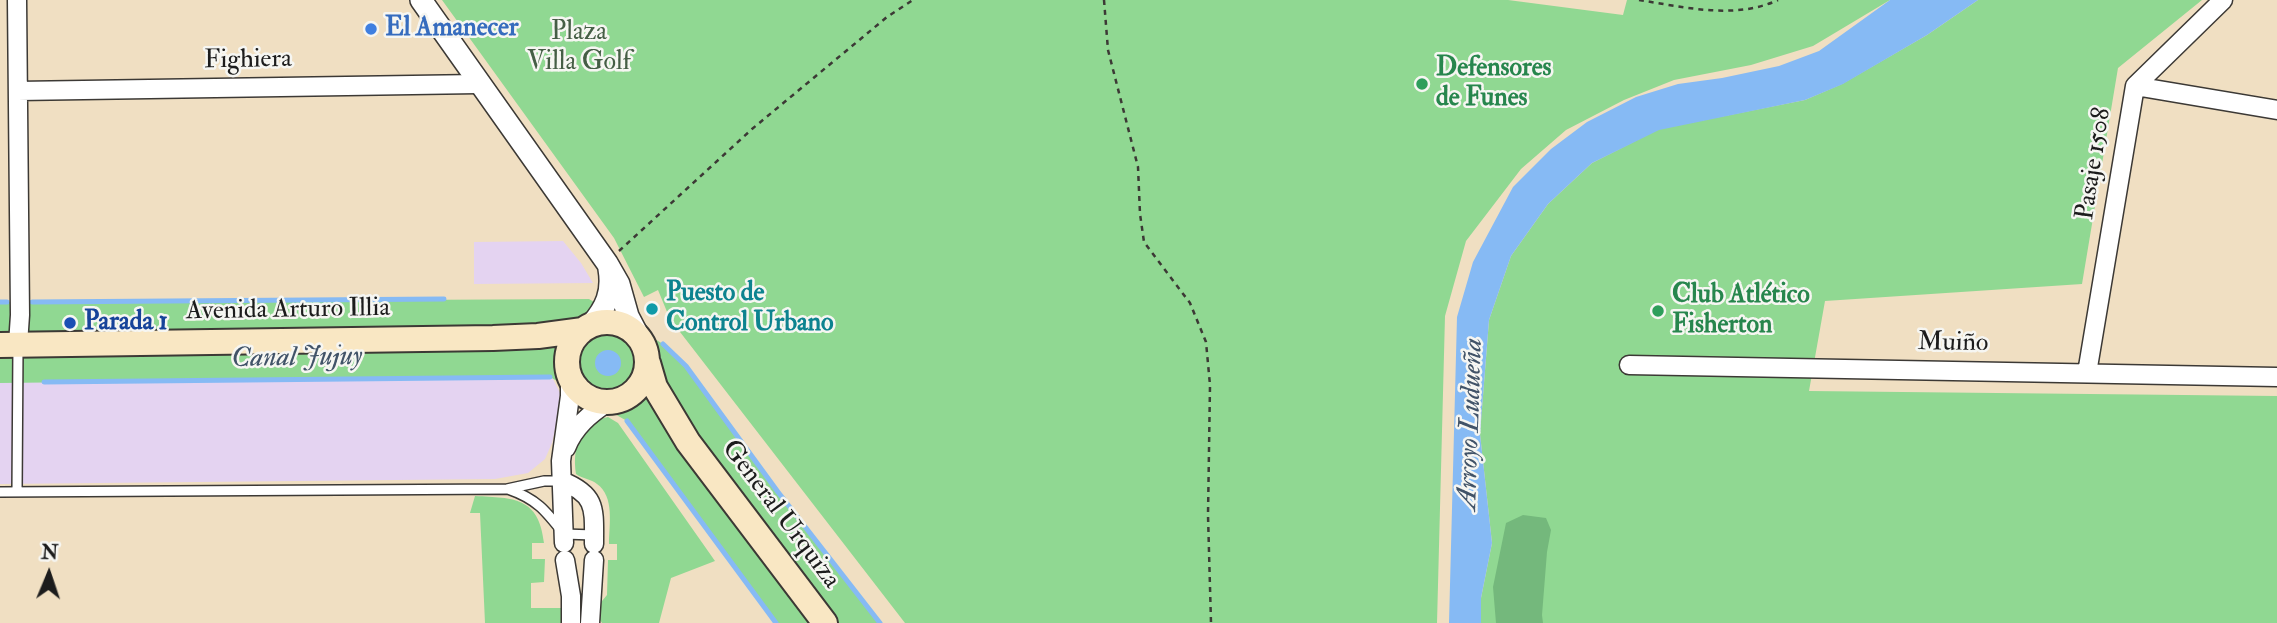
<!DOCTYPE html>
<html>
<head>
<meta charset="utf-8">
<style>
  body { margin:0 }
  #map { position:relative; width:2277px; height:623px; overflow:hidden; background:#f0dfc2; font-family:"IM FELL Double Pica",serif }
  canvas { display:block }
  .north { position:absolute; left:14px; top:539px; width:70px; height:70px; -webkit-text-stroke:5px #f6f6f2; paint-order:stroke; rotate:2deg; font-size:19px; font-weight:700; line-height:28px; text-align:center; color:#1c1c1c }
  .north::after { content:''; display:block; margin:auto; width:24px; height:32px; background:#1c1c1c; clip-path:polygon(50% 0,100% 100%,50% 72%,0 100%) }
</style>
</head>
<body>
<div id="map">
<canvas width="2277" height="623"></canvas>
<div class="north">N</div>
</div>
<script>
const ctx = document.querySelector('canvas').getContext('2d');
ctx.lineJoin = 'round';
function fillPath(path, color) {
  ctx.fillStyle = color;
  ctx.fill(path, 'evenodd');
}
function trace(path, color, width, dash) {
  ctx.strokeStyle = color;
  ctx.lineWidth = width;
  ctx.lineCap = dash ? 'butt' : 'round';
  ctx.setLineDash(dash || []);
  ctx.stroke(path);
}
function drawText(font, color, halo, rows, align = 'center') {
  ctx.font = font + ' "IM FELL Double Pica",serif';
  ctx.lineWidth = 5;
  ctx.setLineDash([]);
  ctx.textBaseline = 'middle';
  ctx.strokeStyle = halo;
  ctx.fillStyle = color;
  for (const [text, x, y, turn = 0] of rows) {
    ctx.save();
    ctx.translate(x, y);
    ctx.rotate((+turn || 0) * Math.PI / 180);
    ctx.textAlign = isNaN(turn) ? turn : align;
    if (halo) ctx.strokeText(text, 0, 0);
    ctx.fillText(text, 0, 0);
    ctx.restore();
  }
}
fillPath(new Path2D(`
  M 563,241 L 581,263 L 593,283 L 474,284 L 474,242 Z
  M 548,369 L 560,393 L 558,416 L 552,443 L 545,459 L 528,473 L 495,479 L 0,484 L 0,376 Z`), '#e4d3f1');
fillPath(new Path2D(`
  M 442,0 L 1508,0 L 1623,15 L 1627,0 L 1890,0 L 1813,46 L 1751,65 L 1674,80 L 1624,100 L 1566,130 L 1521,169 L 1466,241 L 1445,316 L 1437,623 L 905,623 L 670,319 L 658,290 L 644,297 L 614,238 Z
  M 1978,0 L 2202,0 L 2118,68 L 2082,284 L 1825,301 L 1809,391 L 2277,396 L 2277,623 L 1481,623 L 1481,598 L 1492,543 L 1480,434 L 1489,320 L 1511,256 L 1548,204 L 1592,163 L 1659,129 L 1805,100 L 1842,84 L 1927,35 Z
  M 589,299 L 663,344 L 686,366 L 778,492 L 880,623 L 776,623 L 627,421 L 550,377 L 0,383 L 0,302 Z
  M 608,417 L 618,423 L 715,561 L 671,578 L 659,623 L 602,623 L 596,614 L 597,607 L 607,595 L 608,560 L 617,560 L 617,544 L 609,544 C 609,525 615,497 597,484 C 591,479 583,479 576,474 C 572,447 580,423 608,417 Z
  M 475,496 C 514,498 539,497 544,543 L 532,543 L 532,559 L 545,559 L 544,582 L 531,583 L 531,608 L 561,608 L 564,612 L 563,623 L 485,623 L 480,513 L 470,513 Z`), '#90d892');
fillPath(new Path2D(`
  M 1523,515 L 1546,518 L 1551,530 L 1547,552 L 1542,615 L 1543,623 L 1496,623 L 1493,587 L 1506,523 Z`), '#74b87c');
fillPath(new Path2D(`
  M 1890,0 L 1978,0 L 1927,35 L 1843,84 L 1805,100 L 1659,130 L 1592,163 L 1548,204 L 1511,256 L 1489,320 L 1480,434 L 1492,543 L 1481,598 L 1481,623 L 1449,623 L 1457,317 L 1473,262 L 1513,187 L 1551,149 L 1587,122 L 1636,97 L 1678,84 L 1722,78 L 1779,66 L 1819,51 Z
  M595 363a13 13 0 1 1 26 0a13 13 0 1 1-26 0Z`), '#86baf4');
trace(new Path2D(`
  M 0,302 L 7,302
  M 32,302 L 444,299
  M 663,344 L 686,366 L 778,492 L 880,623
  M 44,382 L 550,377
  M 627,421 L 776,623`), '#86baf4', 5);
const service = new Path2D(`
  M 508,489 C 537,499 546,511 564,534 L 594,535
  M 0,492 L 507,489 L 544,481 L 562,481
  M 17,492 L 18,347`);
const minor = new Path2D(`
  M 17,0 L 20,315 L 18,344
  M 2135,86 L 2277,110
  M 18,91 L 478,84
  M 1629,365 L 2277,377
  M 2087,373 L 2135,86 L 2223,0
  M 566,448 C 574,427 590,414 608,402
  M 562,481 C 597,495 594,509 594,544
  M 564,543 L 561,461 L 570,396 L 570,378
  M 565,560 L 571,596 L 571,623
  M 590,623 L 594,560`);
const tertiary = new Path2D(`
  M 421,0 L 607,263 L 619,284 L 628,316 L 640,339
  M 591,325 C 606,308 613,292 609,269`);
const secondary = new Path2D(`
  M567 362a40 40 0 1 1 80 0a40 40 0 1 1-80 0Z
  M 0,345 L 493,338 L 538,336 L 583,330
  M 648,363 L 655,387 L 688,442 L 825,623`);
trace(service, '#3c3935', 12);
trace(minor, '#3c3935', 21);
trace(tertiary, '#3c3935', 24);
trace(secondary, '#3c3935', 28);
trace(new Path2D(`
  M 1104,0 L 1108,50 L 1138,167 L 1140,214 L 1144,242 L 1190,303 L 1206,342 L 1210,385 L 1208,515 L 1211,623
  M 1639,0 C 1684,7 1735,20 1778,0
  M 619,251 L 752,129 L 887,17 L 913,0`), '#3c3935', 2.5, [5, 5]);
trace(service, '#fff', 9);
trace(minor, '#fff', 18);
trace(tertiary, '#fff', 21);
trace(secondary, '#f9e7c3', 24);
for (const [x, y, r, color] of [
  [371,29,7,"#3f7fe0"],
  [1422,84,7,"#2e9e5b"],
  [652,309,7,"#0f9aa8"],
  [1658,311,7,"#2e9e5b"],
  [70,323,7,"#1a4fb4"]
]) {
  const dot = new Path2D();
  dot.arc(x, y, r, 0, 2 * Math.PI);
  ctx.fillStyle = color;
  ctx.fill(dot);
  trace(dot, '#f6f6f2', 2.5);
}
drawText('bold 26px', '#366cbe', '#f6f6f2', [
  ["El Amanecer",385,29]
], 'left');
drawText('26px', '#455e45', '#f6f6f2', [
  ["Plaza",579,33],
  ["Villa Golf",579,63]
]);
drawText('26px', '#1c1c1c', '#f6f6f2', [
  ["Fighiera",248,61,-1],
  ["Pasaje 1508",2095,164,-81],
  ["Avenida Arturo Illia",288,311,-1],
  ["Muiño",1953,344,1],
  ["General Urquiza",780,515,53]
]);
drawText('bold 26px', '#27864d', '#f6f6f2', [
  ["Defensores",1436,69],
  ["de Funes",1436,99],
  ["Club Atlético",1672,296],
  ["Fisherton",1672,326]
], 'left');
drawText('bold 26px', '#0d838f', '#f6f6f2', [
  ["Puesto de",666,294],
  ["Control Urbano",666,324]
], 'left');
drawText('bold 26px', '#164399', '#f6f6f2', [
  ["Parada 1",84,323]
], 'left');
drawText('italic 28px', '#415368', '#f6f6f2', [
  ["Canal Jujuy",297,359,-1],
  ["Arroyo Ludueña",1472,424,-88]
]);
</script>
</body>
</html>
